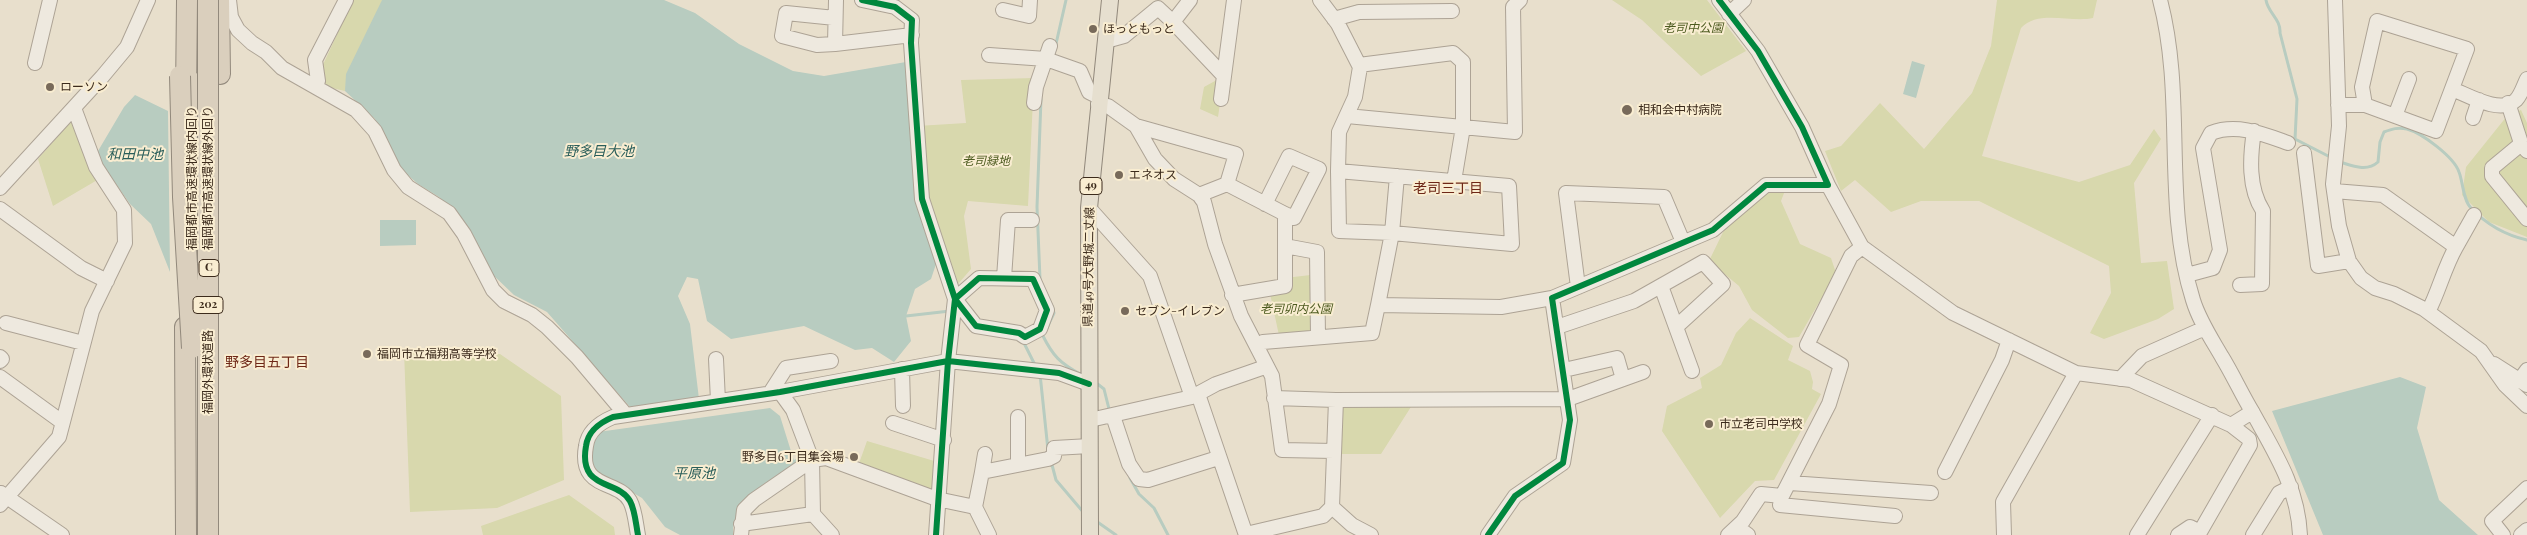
<!DOCTYPE html>
<html>
<head>
<meta charset="utf-8">
<style>
  body { margin:0 }
  canvas { display:block; background:#e8dfcc }
</style>
</head>
<body>
<canvas width="2527" height="535"></canvas>
<script>
const ctx = document.querySelector('canvas').getContext('2d');
ctx.lineJoin = 'round';
function fillPath(path, color) {
  ctx.fillStyle = color;
  ctx.fill(path, 'evenodd');
}
function trace(path, color, width, dash) {
  ctx.strokeStyle = color;
  ctx.lineWidth = width;
  ctx.lineCap = dash ? 'butt' : 'round';
  ctx.setLineDash(dash || []);
  ctx.stroke(path);
}
function drawText(font, color, halo, rows, align = 'center') {
  ctx.font = font + ' "Playfair Display","Noto Sans JP",serif';
  ctx.lineWidth = 4;
  ctx.setLineDash([]);
  ctx.textBaseline = 'middle';
  ctx.strokeStyle = halo;
  ctx.fillStyle = color;
  for (const [text, x, y, turn = 0] of rows) {
    ctx.save();
    ctx.translate(x, y);
    ctx.rotate((+turn || 0) * Math.PI / 180);
    ctx.textAlign = isNaN(turn) ? turn : align;
    if (halo) ctx.strokeText(text, 0, 0);
    ctx.fillText(text, 0, 0);
    ctx.restore();
  }
}
fillPath(new Path2D(`
  M 353,0 L 387,0 L 345,91 L 314,84 Z
  M 1612,0 L 1707,0 L 1746,51 L 1701,76 L 1642,20 Z
  M 1997,0 L 2097,0 L 2093,18 C 2071,23 2038,9 2021,28 L 1982,156 L 2079,182 L 2130,165 L 2154,129 L 2161,139 L 2134,183 L 2141,263 L 2167,261 L 2174,309 L 2158,319 L 2104,339 L 2090,333 L 2111,293 L 2109,266 L 1979,201 L 1921,201 L 1891,212 L 1855,180 L 1841,191 L 1825,151 L 1841,146 L 1880,103 L 1924,149 L 1972,93 L 1991,46 Z
  M 1224,76 L 1218,117 L 1200,109 L 1204,87 Z
  M 1034,78 L 1028,206 L 968,201 L 964,216 L 971,269 L 952,291 L 922,199 L 917,126 L 966,123 L 961,80 Z
  M 2521,110 L 2527,123 L 2527,237 L 2489,222 L 2462,195 L 2466,167 L 2507,116 Z
  M 73,119 L 99,179 L 53,206 L 38,159 Z
  M 1768,188 L 1786,188 L 1781,201 L 1800,244 L 1831,258 L 1836,273 L 1799,337 L 1788,338 L 1752,310 L 1739,286 L 1709,261 L 1726,226 Z
  M 1319,274 L 1318,337 L 1280,340 L 1269,289 L 1285,278 Z
  M 1750,318 L 1793,346 L 1788,360 L 1810,371 L 1813,382 L 1812,389 L 1821,394 L 1774,480 L 1755,481 L 1720,518 L 1662,431 L 1667,406 L 1702,388 L 1700,378 L 1721,365 L 1736,333 Z
  M 404,351 L 500,354 L 561,396 L 564,480 L 497,508 L 410,512 Z
  M 1416,399 L 1381,454 L 1334,454 L 1336,400 Z
  M 867,441 L 941,463 L 937,499 L 857,469 Z
  M 569,495 L 614,527 L 615,535 L 483,535 L 481,526 Z`), '#d8d8ad');
fillPath(new Path2D(`
  M 382,0 L 664,0 L 695,13 L 739,44 L 793,71 L 824,76 L 906,62 L 937,261 L 931,279 L 915,289 L 906,316 L 911,341 L 894,362 L 872,348 L 855,350 L 804,326 L 731,339 L 707,321 L 698,279 L 687,277 L 678,296 L 690,324 L 699,399 L 630,407 L 547,312 L 514,295 L 491,273 L 463,220 L 439,197 L 418,184 L 395,164 L 375,119 L 345,91 L 346,74 Z
  M 1912,61 L 1925,65 L 1916,98 L 1903,94 Z
  M 135,95 L 168,111 L 170,272 L 151,224 L 130,204 L 104,167 L 98,151 L 124,107 Z
  M 380,220 L 416,220 L 416,245 L 380,246 Z
  M 2400,377 L 2426,387 L 2417,428 L 2439,500 L 2478,535 L 2323,535 L 2272,411 Z
  M 770,408 L 780,416 L 795,464 C 767,483 732,497 733,535 L 680,535 L 665,527 L 642,498 L 602,475 L 591,465 L 591,444 L 598,432 Z`), '#b8ccc0');
trace(new Path2D(`
  M 2266,0 C 2268,13 2281,19 2280,33 L 2297,99 L 2295,139 L 2332,158
  M 1053,57 L 1066,0
  M 2340,162 C 2353,166 2367,172 2378,162 L 2380,142 L 2384,132 C 2392,129 2398,127 2407,129 C 2422,133 2454,157 2459,172 C 2463,182 2463,200 2471,208 C 2487,225 2505,235 2527,240
  M 1040,279 L 1037,207 L 1041,99
  M 1052,306 L 1054,313 L 1043,336 C 1053,356 1060,363 1080,374
  M 906,316 L 950,311
  M 1023,341 L 1036,367
  M 1040,374 L 1048,450
  M 1095,382 L 1104,389 L 1110,413
  M 1051,461 L 1056,480 L 1084,513
  M 794,462 L 805,454
  M 1130,478 L 1139,494 L 1154,508 L 1168,535
  M 1096,521 L 1116,535`), '#b8ccc0', 3);
const minor = new Path2D(`
  M 229,0 L 231,17 L 238,30 L 252,43 L 266,52 L 282,68 L 356,110 L 375,131 L 394,170 L 408,187 L 449,213 L 464,234 L 493,290 L 504,301 L 532,315 L 547,327 L 577,357 L 626,415
  M 862,0 L 895,7 L 912,20 L 911,43 L 922,199 L 955,299 L 976,326 L 1019,333 L 1025,337 L 1040,329 L 1047,310 L 1033,279 L 979,278 L 955,299 L 948,361 L 936,535
  M 1320,0 L 1338,24 L 1360,67 L 1355,97 L 1339,132 L 1338,171
  M 2160,0 C 2186,98 2162,202 2193,300 C 2199,320 2211,338 2222,357 C 2233,375 2242,395 2253,413 C 2275,453 2298,488 2300,535
  M 2335,0 L 2339,126 L 2333,184 L 2339,226 L 2349,261 L 2361,278 L 2375,288 L 2394,294 L 2424,309 L 2481,351 L 2505,385 L 2527,406
  M 1003,10 L 1029,16 L 1030,0
  M 1729,14 L 1744,0
  M 835,18 L 786,13 L 782,36 L 817,45 L 835,44 L 836,0
  M 1334,19 L 1359,12 L 1452,11
  M 1173,22 L 1224,76
  M 1106,41 L 1124,36 L 1158,8 L 1173,22 L 1190,0
  M 835,44 L 912,35
  M 989,55 L 1046,59 L 1080,71 L 1089,92 L 1099,97
  M 35,63 L 50,0
  M 1359,65 L 1453,53 L 1463,62 L 1463,127 L 1454,181
  M 314,84 L 318,81 L 315,60 L 346,0
  M 2452,89 C 2468,95 2500,115 2516,100 C 2521,95 2524,85 2527,79
  M 1221,99 L 1234,0
  M 1034,103 L 1036,87 L 1050,46
  M 2508,103 L 2521,143 L 2527,151
  M 1098,104 L 1108,106 L 1136,126 L 1155,159 L 1174,179 L 1199,195 L 1204,202 L 1215,244 L 1241,316 L 1272,376 L 1282,450 L 1334,451
  M 2338,105 L 2365,105 L 2436,131 L 2467,49 L 2377,21 L 2362,87 L 2365,105
  M 1347,116 L 1515,132 L 1513,7 L 1520,0
  M 2395,116 L 2409,79
  M 2473,118 L 2479,100
  M 1136,126 L 1236,154 L 1227,184 L 1199,195
  M 2521,144 L 2492,168 L 2492,176 L 2527,219
  M 2304,153 L 2318,266 L 2349,261
  M 1338,171 L 1509,186 L 1512,244 L 1392,233 L 1339,231 Z
  M 1397,176 L 1392,233 L 1378,305 L 1501,307 L 1552,298
  M 1227,184 L 1285,214 L 1294,218 L 1319,169 L 1289,156 L 1265,204
  M 1828,185 L 1862,247 L 1953,313 L 2076,373 L 2131,380 L 2231,425 L 2252,412
  M 0,188 L 102,77 L 127,47 L 148,0
  M 2334,191 L 2383,195 L 2456,247 C 2444,268 2439,291 2428,312
  M 1089,208 L 1150,276 L 1192,397
  M 0,209 L 81,268 L 107,281
  M 1285,246 L 1317,252 L 1318,337
  M 2456,247 L 2474,215
  M 2187,275 L 2213,268 L 2220,250 L 2203,148 L 2211,133 C 2237,123 2263,134 2288,143
  M 1004,278 L 1008,220 L 1032,220
  M 2240,285 L 2262,284 L 2263,211 C 2248,188 2250,157 2254,131
  M 1661,286 L 1692,371
  M 1578,287 L 1566,193 L 1664,197 L 1683,242
  M 1232,295 L 1285,286 L 1285,214
  M 6,323 L 83,343
  M 1557,327 L 1634,301 L 1703,262 L 1723,284 L 1676,327
  M 1257,346 L 1263,342 L 1372,333 L 1378,305
  M 0,357 L 2,359 L 0,361
  M 716,359 L 718,401
  M 2494,364 L 2527,385
  M 902,369 L 903,406
  M 1564,370 L 1617,358 L 1623,379
  M 0,377 L 62,422
  M 2120,379 L 2142,356 L 2205,328
  M 2519,381 L 2527,370
  M 780,392 L 793,410 L 812,460 L 813,514 L 832,535
  M 770,393 L 786,368 L 831,361
  M 1198,394 L 1246,535
  M 1274,398 L 1336,400 L 1332,507 L 1352,525 L 1371,535
  M 1336,400 L 1568,399 L 1643,372
  M 1113,416 L 1129,464 L 1139,479 L 1148,480 L 1218,458
  M 1090,420 L 1192,397 L 1216,384 L 1265,367
  M 893,423 L 944,440
  M 1018,464 L 1018,417
  M 982,472 L 985,454
  M 1945,472 L 2002,360 L 2009,340
  M 1790,483 L 1931,493
  M 1,493 L 62,535
  M 1782,496 L 1780,505 L 1895,516
  M 0,505 L 59,437 L 92,311 L 125,243 L 124,210 L 96,167 L 74,108
  M 975,507 L 989,535
  M 741,524 L 813,514
  M 1737,527 L 1748,535
  M 1246,534 L 1323,516 L 1332,507
  M 638,535 C 636,525 635,510 630,501 C 618,479 578,491 586,446 C 588,431 599,423 613,417 L 780,392 L 948,361 L 1059,373 L 1089,384
  M 741,535 L 744,510 L 754,500 L 812,460 L 826,458 L 937,499 L 975,507 L 982,472 L 1048,459 L 1054,456 L 1054,448 L 1090,446
  M 1488,535 L 1515,496 L 1563,463 L 1570,420 L 1552,298 L 1713,230 L 1766,185 L 1828,185 L 1802,127 L 1758,51 L 1719,0
  M 1728,535 L 1743,521 L 1761,494 L 1782,496 L 1829,404 L 1841,365 L 1807,345 L 1851,256 L 1862,247
  M 2004,535 L 2003,502 L 2076,373
  M 2137,535 L 2212,415
  M 2178,535 L 2190,527 L 2200,532 L 2250,445 L 2249,439 L 2231,425
  M 2253,535 L 2279,493 L 2291,487
  M 2503,535 L 2492,521 L 2527,488
  M 2521,535 L 2527,530`);
const major = new Path2D(`
  M 1090,535 L 1089,208 L 1110,0`);
const highway = new Path2D(`
  M 219,0 L 220,74
  M 192,82 L 192,196
  M 186,95 L 187,0
  M 185,327 L 186,535`);
trace(minor, '#ada395', 16);
trace(major, '#92897c', 18);
trace(highway, '#92897c', 22);
trace(minor, '#eee9df', 14);
trace(major, '#e6dfcf', 16);
trace(highway, '#dacfbd', 20);
const highwayBridge = new Path2D(`
  M 208,0 L 208,535
  M 180,76 L 183,197 L 192,348`);
trace(highwayBridge, '#92897c', 22, []);
trace(highwayBridge, '#dacfbd', 20);
trace(new Path2D(`
  M 862,0 L 895,7 L 912,20 L 911,43 L 922,199 L 955,299 L 976,326 L 1019,333 L 1025,337 L 1040,329 L 1047,310 L 1033,279 L 979,278 L 955,299 L 948,361 L 936,535
  M 638,535 C 636,525 635,510 630,501 C 618,479 578,491 586,446 C 588,431 599,423 613,417 L 780,392 L 948,361 L 1059,373 L 1089,384
  M 1488,535 L 1515,496 L 1563,463 L 1570,420 L 1552,298 L 1713,230 L 1766,185 L 1828,185 L 1802,127 L 1758,51 L 1719,0`), '#00873e', 6);
for (const [x, y, r, color] of [
  [1093,29,5,"#786a5a"],
  [50,87,5,"#786a5a"],
  [1627,110,6,"#786a5a"],
  [1119,175,5,"#786a5a"],
  [1125,311,5,"#786a5a"],
  [367,354,5,"#786a5a"],
  [1709,424,5,"#786a5a"],
  [854,457,5,"#786a5a"]
]) {
  const dot = new Path2D();
  dot.arc(x, y, r, 0, 2 * Math.PI);
  ctx.fillStyle = color;
  ctx.fill(dot);
  trace(dot, '#f9edd1', 2);
}
for (const [x, y, w] of [
  [1091,186,22],
  [209,268,20],
  [208,305,30]
]) {
  const box = new Path2D();
  box.roundRect(x - w / 2, y - 8.5, w, 17, 4);
  ctx.fillStyle = '#f9edd1';
  ctx.fill(box);
  trace(box, '#3c2b1c', 1);
}
drawText('bold 11px', '#3c2b1c', null, [
  ["49",1091,186],
  ["C",209,268],
  ["202",208,305]
]);
drawText('italic 12px', '#4d5b20', '#f9edd1', [
  ["老司中公園",1693,28],
  ["老司緑地",986,161],
  ["老司卯内公園",1296,309]
]);
drawText('12px', '#3c2b1c', '#f9edd1', [
  ["ほっともっと",1103,29],
  ["ローソン",60,87],
  ["相和会中村病院",1638,110],
  ["エネオス",1129,175],
  ["セブン-イレブン",1135,311],
  ["福岡市立福翔高等学校",377,354],
  ["市立老司中学校",1719,424],
  ["野多目6丁目集会場",844,457,"right"]
], 'left');
drawText('12px', '#3c2b1c', '#f9edd1', [
  ["福岡都市高速環状線内回り",192,178,-90],
  ["福岡都市高速環状線外回り",208,178,-90],
  ["県道49号大野城二丈線",1089,267,-89],
  ["福岡外環状道路",208,372,-90]
]);
drawText('italic 14px', '#2a5e5a', '#f9edd1', [
  ["野多目大池",599,152],
  ["和田中池",135,155],
  ["平原池",694,474]
]);
drawText('14px', '#6e2817', '#f9edd1', [
  ["老司三丁目",1448,189],
  ["野多目五丁目",267,363]
]);
</script>
</body>
</html>
